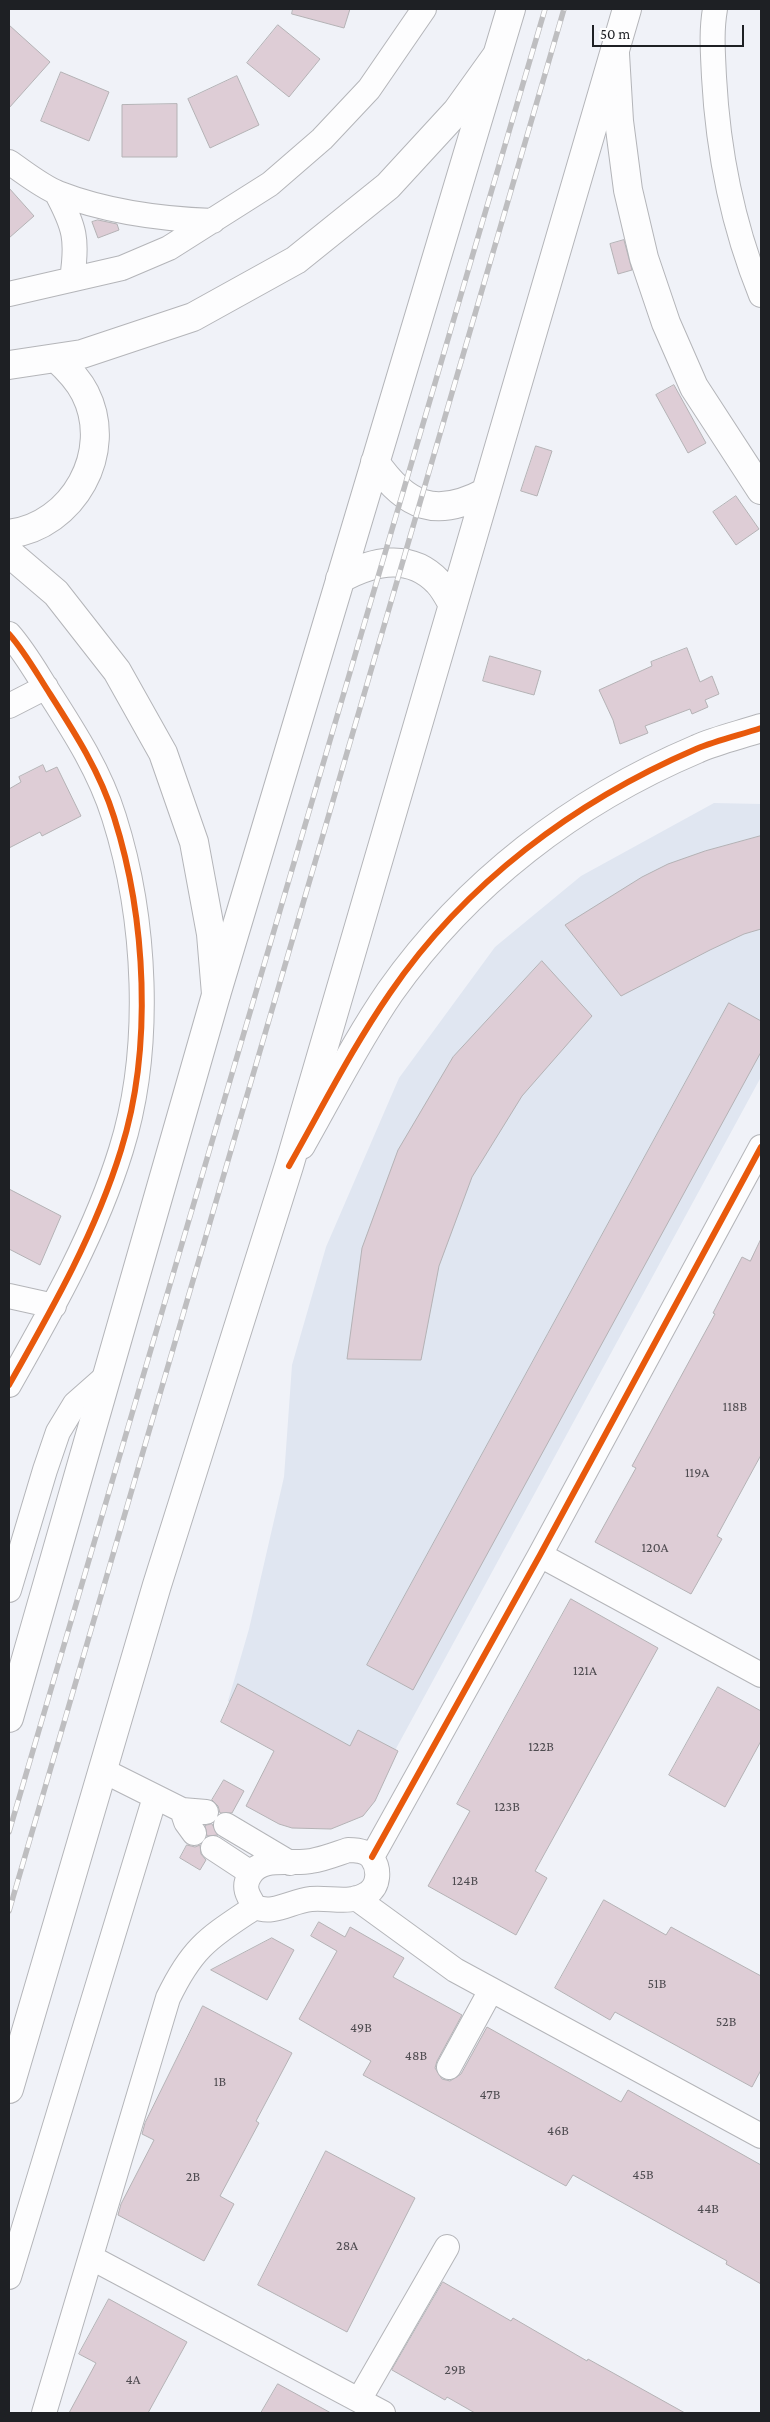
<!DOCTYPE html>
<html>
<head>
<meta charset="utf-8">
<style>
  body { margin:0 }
  #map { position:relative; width:770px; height:2422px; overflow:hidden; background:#f0f2f8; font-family:"Crimson Pro",serif }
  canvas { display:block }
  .frame { position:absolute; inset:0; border:10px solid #1e2024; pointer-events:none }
  .scale { position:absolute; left:592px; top:25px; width:152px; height:22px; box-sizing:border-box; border:2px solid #1e2024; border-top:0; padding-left:6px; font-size:15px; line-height:18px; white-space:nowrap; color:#1e2024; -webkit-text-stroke:4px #fefefe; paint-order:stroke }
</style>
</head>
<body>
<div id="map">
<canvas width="770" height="2422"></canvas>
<div class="frame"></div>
<div class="scale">50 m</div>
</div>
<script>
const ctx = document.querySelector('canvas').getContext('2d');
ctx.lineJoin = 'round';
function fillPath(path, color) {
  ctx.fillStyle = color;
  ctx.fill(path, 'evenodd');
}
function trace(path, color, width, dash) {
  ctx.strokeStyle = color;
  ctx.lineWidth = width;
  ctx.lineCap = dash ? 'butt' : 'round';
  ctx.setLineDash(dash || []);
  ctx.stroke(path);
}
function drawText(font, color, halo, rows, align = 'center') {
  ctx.font = font + ' "Crimson Pro",serif';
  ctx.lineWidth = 4;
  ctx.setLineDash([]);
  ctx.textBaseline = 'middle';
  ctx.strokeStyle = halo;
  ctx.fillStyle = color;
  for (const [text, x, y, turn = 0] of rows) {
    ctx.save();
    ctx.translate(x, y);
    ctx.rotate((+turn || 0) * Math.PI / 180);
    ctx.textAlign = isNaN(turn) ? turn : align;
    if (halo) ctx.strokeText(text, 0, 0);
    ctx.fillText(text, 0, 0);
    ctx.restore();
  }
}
fillPath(new Path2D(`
  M 714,803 L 761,804 L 761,1077 L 367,1802 L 228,1701 L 249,1629 L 284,1477 L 292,1365 L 326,1247 L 399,1078 L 495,947 L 581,876 Z`), '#e0e6f1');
const building = new Path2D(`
  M 293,9 L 350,9 L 344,28 L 292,14 Z
  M 9,25 L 50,62 L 9,108 Z
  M 278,25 L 320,59 L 289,97 L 247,63 Z
  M 61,72 L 109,92 L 89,141 L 41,121 Z
  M 237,76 L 259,125 L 210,148 L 188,99 Z
  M 177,104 L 177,157 L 122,157 L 122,105 Z
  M 9,188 L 34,216 L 9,238 Z
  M 98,220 L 117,224 L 119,230 L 98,238 L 92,222 Z
  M 624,240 L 632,270 L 618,274 L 610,244 Z
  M 674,385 L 706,443 L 688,453 L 656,395 Z
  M 536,446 L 552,451 L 537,496 L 521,491 Z
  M 736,496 L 759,529 L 736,545 L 713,512 Z
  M 687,648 L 700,682 L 712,676 L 719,694 L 705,700 L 708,707 L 692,714 L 690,709 L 645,726 L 648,733 L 620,744 L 613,720 L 599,690 L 652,666 L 651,662 Z
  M 490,656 L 541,671 L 534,695 L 483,681 Z
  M 43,765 L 46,772 L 57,767 L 81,816 L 42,836 L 40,832 L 9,848 L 9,789 L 21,782 L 19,777 Z
  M 761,836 L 761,929 L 744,934 L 710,950 L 621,996 L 565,925 L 642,877 L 668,864 L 705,851 Z
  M 542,961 L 592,1016 L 522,1096 L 472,1177 L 439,1266 L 421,1360 L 347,1359 L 362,1248 L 398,1150 L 453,1057 Z
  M 729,1003 L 761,1021 L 761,1052 L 413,1690 L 367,1665 Z
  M 9,1189 L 61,1216 L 40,1265 L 9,1249 Z
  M 761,1239 L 761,1455 L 717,1536 L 722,1539 L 691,1594 L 595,1542 L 636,1468 L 632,1466 L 715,1314 L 713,1313 L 742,1257 L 750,1261 Z
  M 571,1599 L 658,1648 L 535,1871 L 547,1878 L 516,1935 L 428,1886 L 470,1811 L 457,1804 Z
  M 238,1684 L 350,1746 L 358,1730 L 398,1751 L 375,1801 L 363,1816 L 331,1829 L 292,1828 L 279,1824 L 246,1806 L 274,1751 L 221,1722 Z
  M 718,1687 L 761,1711 L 761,1741 L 725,1807 L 669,1775 Z
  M 224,1780 L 244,1791 L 232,1813 L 220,1813 L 218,1806 L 212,1800 Z
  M 212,1824 L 218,1835 L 207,1836 L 205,1826 Z
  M 187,1845 L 195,1847 L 200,1845 L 201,1854 L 206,1860 L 200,1870 L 180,1858 Z
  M 604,1900 L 666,1935 L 671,1927 L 761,1976 L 761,2070 L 752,2087 L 615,2012 L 610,2020 L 555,1988 Z
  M 319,1922 L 345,1937 L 350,1927 L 404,1958 L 393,1977 L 462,2015 L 437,2061 L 435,2068 L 442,2079 L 450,2081 L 461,2074 L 487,2027 L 621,2102 L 628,2090 L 761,2165 L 761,2284 L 726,2264 L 727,2261 L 573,2175 L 566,2186 L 363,2075 L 371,2061 L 299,2019 L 337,1951 L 311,1936 Z
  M 272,1938 L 294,1950 L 267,2000 L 211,1970 Z
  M 203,2006 L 292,2053 L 256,2121 L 259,2123 L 220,2196 L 234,2204 L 204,2261 L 118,2215 L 121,2204 L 154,2140 L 142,2134 L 145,2123 Z
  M 326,2151 L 415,2198 L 347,2332 L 258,2285 Z
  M 443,2282 L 511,2321 L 513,2318 L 587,2361 L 588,2359 L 685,2413 L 475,2413 L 447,2397 L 445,2400 L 392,2370 Z
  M 109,2299 L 187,2342 L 148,2413 L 69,2413 L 96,2363 L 79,2354 Z
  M 278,2384 L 331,2413 L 261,2413 Z`);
fillPath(building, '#decdd6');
trace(building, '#b4b2b5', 1);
const minor = new Path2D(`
  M 715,9 C 711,32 713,54 714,77 C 718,151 733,226 761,295
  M 9,162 C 24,172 41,186 58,193 C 107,212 160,219 213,221
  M 56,192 C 75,227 78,240 72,279
  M 9,294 L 122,268 L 169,248 L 270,184 L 322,139 L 369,89 L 424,9
  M 9,634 C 25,652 37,674 50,694 C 75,733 100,772 114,817 C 146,918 153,1048 121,1150 C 95,1234 52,1309 9,1385
  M 9,706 L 46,687
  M 9,1296 L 54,1306
  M 540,1555 L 761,1675
  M 9,1590 L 45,1470 L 58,1432 L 75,1404 L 109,1374
  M 104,1771 L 182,1810 L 206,1812
  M 182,1810 L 186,1822 L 194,1833
  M 226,1825 L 290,1863
  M 213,1848 L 251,1873
  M 348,1850 C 356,1850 367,1851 372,1858 C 380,1869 379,1886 368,1893 C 351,1905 330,1897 311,1899 C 291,1901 274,1915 255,1907 C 248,1896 242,1887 250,1875 C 262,1855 291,1865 311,1861 C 324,1859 336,1854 348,1850 Z
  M 372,1857 L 540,1555 L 761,1147
  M 356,1898 L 455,1970 L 761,2136
  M 449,2067 L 491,1990
  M 92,2258 L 383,2413
  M 9,2277 L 155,1797
  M 359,2400 L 447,2247
  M 44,2413 L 168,1998 C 193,1946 209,1938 255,1907`);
const tertiary = new Path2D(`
  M 615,54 L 619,121 L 628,190 L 644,258 L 666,323 L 694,387 L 761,490
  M 9,365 L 82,354 L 193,317 L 296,260 L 388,186 L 457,111 L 495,58
  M 9,534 C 73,526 115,452 85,393 C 78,379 67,368 56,358
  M 9,553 L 56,593 L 117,671 L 163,753 L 194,842 L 211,934 L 216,994
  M 301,1145 C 330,1094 357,1040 390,992 C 467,883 574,801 697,749 C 717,740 740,735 761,728`);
const secondary = new Path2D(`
  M 375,462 C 406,507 436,519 486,492
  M 340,579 C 372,561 410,552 438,582 C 444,588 449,598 453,605
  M 9,1718 L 216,995 L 511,9
  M 9,2089 L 157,1585 L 289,1166 L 627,9`);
trace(minor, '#b4b5b9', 26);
trace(tertiary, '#b4b5b9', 30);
trace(secondary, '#b4b5b9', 30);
trace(minor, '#fdfdfe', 24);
trace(tertiary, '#fdfdfe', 28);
trace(secondary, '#fdfdfe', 28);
const rail = new Path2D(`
  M 9,1832 L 545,9
  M 9,1911 L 564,9`);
trace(rail, '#bebec0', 5.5);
trace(rail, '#fefefe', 4, [11]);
trace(new Path2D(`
  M 9,634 C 25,652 37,674 50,694 C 75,733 100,772 114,817 C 146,918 153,1048 121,1150 C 95,1234 52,1309 9,1385
  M 289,1166 C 322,1108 352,1048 390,993 C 465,883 575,801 696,749 C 717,740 740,735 761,728
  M 372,1857 L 540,1555 L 761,1147`), '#e8590c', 6);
drawText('14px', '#4e4b50', null, [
  ["118B",735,1407],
  ["119A",697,1473],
  ["120A",655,1548],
  ["121A",585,1671],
  ["122B",541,1747],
  ["123B",507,1807],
  ["124B",465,1881],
  ["51B",657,1984],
  ["52B",726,2022],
  ["49B",361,2028],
  ["48B",416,2056],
  ["1B",220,2082],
  ["47B",490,2095],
  ["46B",558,2131],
  ["45B",643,2175],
  ["2B",193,2177],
  ["44B",708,2209],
  ["28A",347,2246],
  ["29B",455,2370],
  ["4A",133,2380]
]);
</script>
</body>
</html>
